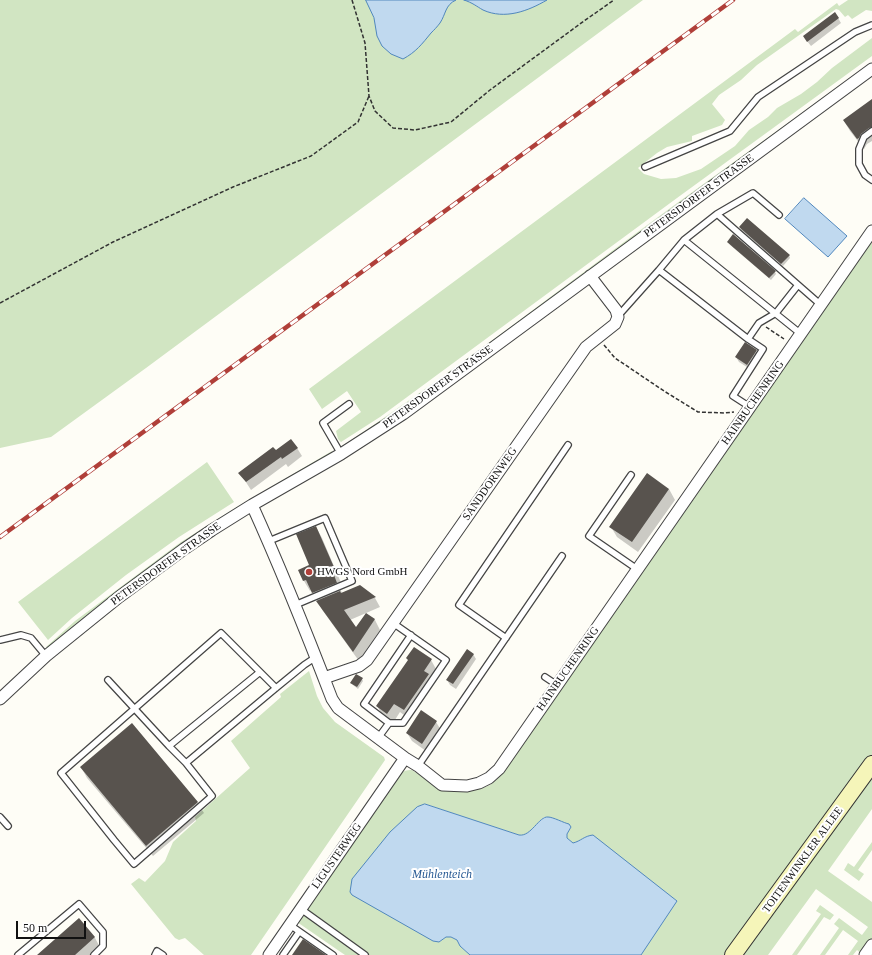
<!DOCTYPE html>
<html>
<head>
<meta charset="utf-8">
<style>
  body { margin:0 }
  #map { position:relative; width:872px; height:955px; overflow:hidden; background:#fefdf6; font-family:"Times New Roman",serif }
  canvas { display:block }
  .scale { position:absolute; left:16px; top:921px; width:70px; height:18px; box-sizing:border-box; border:2px solid #111; border-top:0; padding-left:5px; font-size:12px; line-height:14px; white-space:nowrap; color:#111; -webkit-text-stroke:3px #fff; paint-order:stroke }
</style>
</head>
<body>
<div id="map">
<canvas width="872" height="955"></canvas>
<div class="scale">50 m</div>
</div>
<script>
const ctx = document.querySelector('canvas').getContext('2d');
ctx.lineJoin = 'round';
function fillPath(path, color) {
  ctx.fillStyle = color;
  ctx.fill(path, 'evenodd');
}
function trace(path, color, width, dash) {
  ctx.strokeStyle = color;
  ctx.lineWidth = width;
  ctx.lineCap = dash ? 'butt' : 'round';
  ctx.setLineDash(dash || []);
  ctx.stroke(path);
}
function drawText(font, color, halo, rows, align = 'center') {
  ctx.font = font + ' "Times New Roman",serif';
  ctx.lineWidth = 4;
  ctx.setLineDash([]);
  ctx.textBaseline = 'middle';
  ctx.strokeStyle = halo;
  ctx.fillStyle = color;
  for (const [text, x, y, turn = 0] of rows) {
    ctx.save();
    ctx.translate(x, y);
    ctx.rotate((+turn || 0) * Math.PI / 180);
    ctx.textAlign = isNaN(turn) ? turn : align;
    if (halo) ctx.strokeText(text, 0, 0);
    ctx.fillText(text, 0, 0);
    ctx.restore();
  }
}
fillPath(new Path2D(`
  M 0,0 L 643,0 L 146,368 L 51,437 L 0,448 Z
  M 848,0 L 872,0 L 872,11 L 866,10 L 852,19 L 848,15 L 845,17 L 839,10 L 836,9 L 757,65 L 741,80 L 719,95 L 712,104 L 725,120 L 722,125 L 692,136 L 692,141 L 667,147 L 657,153 L 638,168 L 644,174 L 661,179 L 676,178 L 701,169 L 735,146 L 749,130 L 768,117 L 777,108 L 801,94 L 817,82 L 832,68 L 872,38 L 872,56 L 677,198 L 380,417 L 341,442 L 338,439 L 336,431 L 361,412 L 347,391 L 322,409 L 309,389 L 795,29 L 798,32 L 837,3 L 839,6 Z
  M 840,85 L 841,87 L 383,421 L 348,445 L 344,445 C 437,383 526,315 616,248 C 690,193 765,140 840,85 Z
  M 872,239 L 872,755 L 729,955 L 641,955 L 677,901 L 587,836 L 576,843 L 573,843 L 567,838 L 567,834 L 571,827 L 544,817 L 527,834 L 523,836 L 519,835 L 425,804 L 439,942 L 446,937 L 451,937 L 457,940 L 460,946 L 470,955 L 345,955 L 297,922 L 399,775 C 403,771 406,770 412,770 C 432,782 447,795 472,790 C 478,789 484,788 490,785 C 494,782 498,778 501,775 Z
  M 332,451 L 331,455 L 49,647 L 46,647 L 75,621 L 181,542 L 237,507 Z
  M 207,462 L 234,502 L 179,537 L 126,575 L 72,618 L 48,640 L 18,602 Z
  M 309,671 L 317,696 L 323,708 L 335,722 L 384,757 L 385,760 L 251,955 L 204,955 L 185,938 L 179,940 L 175,938 L 131,884 L 139,878 L 145,882 L 165,861 L 173,842 L 196,821 L 195,817 L 250,768 L 231,741 L 281,697 L 280,694 Z
  M 872,773 L 872,809 L 828,871 L 872,902 L 872,955 L 863,955 L 857,950 L 853,955 L 848,955 L 858,941 L 843,930 L 825,955 L 820,955 L 839,928 L 834,924 L 839,918 L 862,935 L 868,927 L 816,889 L 768,955 L 742,955 Z
  M 872,842 L 872,850 L 858,870 L 864,874 L 859,881 L 844,870 L 848,863 L 854,867 Z
  M 820,905 L 834,915 L 830,920 L 824,917 L 797,955 L 792,955 L 821,914 L 816,911 Z`), '#d1e5c2');
const water = new Path2D(`
  M 366,0 L 456,0 C 445,5 446,14 440,23 C 437,27 434,30 431,33 C 422,44 416,52 403,59 L 391,54 L 382,46 L 377,36 L 374,18 Z
  M 464,0 L 547,0 C 528,11 505,20 483,10 C 476,6 473,3 464,0 Z
  M 804,198 L 847,236 L 828,257 L 785,219 Z
  M 425,804 L 519,835 C 531,837 539,816 548,817 C 553,817 564,823 569,824 L 571,827 L 567,834 L 567,838 L 573,843 C 581,841 584,836 593,835 L 677,901 L 641,955 L 470,955 L 460,946 L 457,940 L 451,937 L 446,937 L 439,942 L 433,941 L 352,895 L 350,892 L 352,879 L 390,832 L 417,807 Z`);
fillPath(water, '#c0d9ef');
trace(water, '#5087bd', 1);
fillPath(new Path2D(`
  M 835,13 L 841,23 L 811,46 L 807,41 Z
  M 872,101 L 872,141 L 867,144 L 864,149 L 850,131 L 844,121 Z
  M 740,227 L 789,255 L 790,258 L 783,266 L 741,230 Z
  M 729,244 L 775,272 L 776,274 L 771,280 Z
  M 756,351 L 759,356 L 750,369 L 739,362 L 736,357 Z
  M 297,448 L 302,456 L 288,467 L 286,464 L 251,490 L 240,473 L 276,452 Z
  M 669,489 L 675,500 L 638,552 L 617,537 L 611,527 Z
  M 316,527 L 322,538 L 342,585 L 339,586 L 342,593 L 360,586 L 375,598 L 380,607 L 350,620 L 356,628 L 366,614 L 375,620 L 380,630 L 359,661 L 323,611 L 311,590 L 310,591 L 304,581 L 310,566 Z
  M 473,654 L 476,659 L 456,689 L 450,685 L 447,680 Z
  M 431,660 L 436,669 L 430,678 L 433,684 L 409,719 L 400,712 L 393,723 L 383,716 L 377,706 L 409,661 Z
  M 362,679 L 363,681 L 358,689 L 353,685 L 352,683 Z
  M 422,712 L 436,722 L 441,730 L 426,751 L 412,741 L 407,733 Z
  M 132,724 L 197,802 L 204,813 L 153,856 L 87,778 L 81,767 Z
  M 79,920 L 95,938 L 101,949 L 93,955 L 38,955 Z`), '#0003');
fillPath(new Path2D(`
  M 835,12 L 839,18 L 807,42 L 803,36 Z
  M 872,99 L 872,127 L 869,128 L 861,134 L 859,138 L 857,139 L 843,120 Z
  M 747,218 L 790,255 L 781,264 L 739,227 Z
  M 733,234 L 776,271 L 769,278 L 727,242 Z
  M 745,342 L 757,350 L 747,365 L 735,357 Z
  M 291,439 L 298,448 L 282,459 L 281,457 L 246,482 L 238,473 L 273,447 L 276,450 Z
  M 647,473 L 669,489 L 632,542 L 609,527 Z
  M 316,526 L 337,574 L 334,575 L 337,583 L 312,593 L 306,580 L 303,581 L 298,570 L 309,565 L 296,534 Z
  M 360,585 L 376,597 L 344,610 L 356,627 L 366,613 L 375,619 L 353,652 L 316,601 L 340,591 L 341,593 Z
  M 414,647 L 432,659 L 424,671 L 429,674 L 404,710 L 394,704 L 387,714 L 376,706 L 408,660 L 406,658 Z
  M 467,649 L 474,654 L 453,684 L 446,680 Z
  M 356,674 L 363,678 L 357,687 L 350,683 Z
  M 421,710 L 437,721 L 422,744 L 406,733 Z
  M 132,723 L 198,802 L 146,846 L 80,767 Z
  M 79,918 L 95,937 L 75,955 L 37,955 Z
  M 303,939 L 326,955 L 292,955 Z`), '#58534e');
const lane = new Path2D(`
  M 872,131 L 864,137 L 859,149 L 859,164 L 865,175 L 872,180
  M 645,167 L 730,131 L 758,97 L 855,32 L 872,25
  M 717,214 L 821,305
  M 779,215 L 753,193 L 717,214 L 684,240 L 801,334
  M 684,240 L 659,270 L 748,339
  M 618,316 L 659,270
  M 750,407 L 733,396 L 763,349 L 748,339 L 759,323 L 776,313 L 798,285
  M 341,454 L 323,423 L 349,404
  M 631,475 L 589,536 L 637,569
  M 269,541 L 325,518 L 352,581 L 295,605
  M 506,638 L 459,605 L 568,445
  M 0,640 L 21,635 L 31,638 L 46,656
  M 260,672 L 221,633 L 61,773 L 114,840 L 134,864 L 212,796 L 186,763 L 276,688 L 304,665 L 316,657
  M 545,677 L 557,685
  M 108,680 L 169,746
  M 389,723 L 364,704 L 411,635
  M 378,738 L 389,723 L 403,723 L 446,660 L 393,623
  M 186,763 L 169,746 L 260,672 L 276,688
  M 418,766 L 562,556
  M 0,817 L 8,826
  M 301,909 L 365,955
  M 290,925 L 333,955
  M 18,955 L 79,904 L 103,932 L 103,946 L 94,955
  M 155,955 L 157,951 L 163,955
  M 283,955 L 299,932`);
const street = new Path2D(`
  M 252,505 C 281,569 307,634 332,699 L 338,708 L 405,758 L 418,766 L 442,785 L 467,786 L 479,783 L 489,778 L 499,769 L 872,231
  M 324,678 L 359,666 L 367,660 L 586,347 L 615,324 L 618,317 L 616,310 L 590,276
  M 0,699 L 46,656 L 119,597 L 184,549 L 212,530 L 252,505 L 341,454 L 403,414 L 872,69
  M 269,955 L 405,758
  M 865,955 L 872,945`);
const secondary = new Path2D(`
  M 733,955 L 872,764`);
trace(lane, '#444', 8);
trace(street, '#444', 13);
trace(secondary, '#333', 18);
trace(new Path2D(`
  M 352,0 L 365,43 L 369,96 L 375,111 L 393,128 L 415,130 L 451,122 L 490,90 L 584,21 L 614,0
  M 0,303 L 113,242 L 233,187 L 311,156 L 358,122 L 369,96
  M 766,327 L 784,339
  M 604,345 L 615,358 L 664,391 L 698,412 L 724,413 L 734,412`), '#333', 1.5, [4, 2]);
trace(lane, '#fff', 5.5);
trace(street, '#fff', 11);
trace(secondary, '#f5f5b9', 16);
const rail = new Path2D(`
  M 0,537 L 733,0`);
trace(rail, '#b03f39', 4.5);
trace(rail, '#fff', 3, [9]);
for (const [x, y, r, color] of [
  [309,572,4,"#b03f39"]
]) {
  const dot = new Path2D();
  dot.arc(x, y, r, 0, 2 * Math.PI);
  ctx.fillStyle = color;
  ctx.fill(dot);
  trace(dot, '#fff', 1.5);
}
drawText('11px', '#111', '#fff', [
  ["PETERSDORFER STRASSE",699,196,-36],
  ["PETERSDORFER STRASSE",438,387,-36],
  ["HAINBUCHENRING",753,403,-55],
  ["SANDDORNWEG",490,484,-55],
  ["PETERSDORFER STRASSE",166,564,-36],
  ["HAINBUCHENRING",568,669,-55],
  ["LIGUSTERWEG",337,856,-55],
  ["TOITENWINKLER ALLEE",803,860,-54]
]);
drawText('11px', '#111', '#fff', [
  ["HWGS Nord GmbH",317,572]
], 'left');
drawText('italic 12px', '#285a94', '#fff', [
  ["Mühlenteich",442,875]
]);
</script>
</body>
</html>
